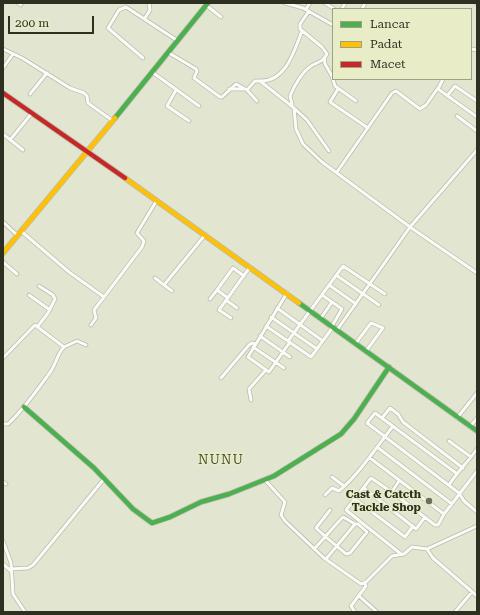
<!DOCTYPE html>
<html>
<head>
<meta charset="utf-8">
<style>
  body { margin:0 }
  #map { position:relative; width:480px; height:615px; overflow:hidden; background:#e2e5d0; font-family:"Roboto Serif",serif }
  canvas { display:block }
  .frame { position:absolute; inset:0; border:4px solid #2d2f21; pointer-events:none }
  .legend { position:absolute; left:332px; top:8px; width:140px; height:72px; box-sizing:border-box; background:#e8edc8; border:1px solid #9da185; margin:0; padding:5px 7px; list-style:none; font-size:12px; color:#2d2f21 }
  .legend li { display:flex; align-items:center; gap:8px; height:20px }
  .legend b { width:20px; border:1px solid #9da185 }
  .scale { position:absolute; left:8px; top:16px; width:86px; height:18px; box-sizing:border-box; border:2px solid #2d2f21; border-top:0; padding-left:5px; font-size:12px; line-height:14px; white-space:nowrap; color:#2d2f21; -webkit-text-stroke:3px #e8edc8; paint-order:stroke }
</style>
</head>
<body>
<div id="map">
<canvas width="480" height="615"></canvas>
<div class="frame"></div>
<ul class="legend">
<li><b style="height:5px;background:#4caf50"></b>Lancar</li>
<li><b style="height:5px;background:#ffc107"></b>Padat</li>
<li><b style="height:5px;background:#c62828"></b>Macet</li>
</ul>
<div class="scale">200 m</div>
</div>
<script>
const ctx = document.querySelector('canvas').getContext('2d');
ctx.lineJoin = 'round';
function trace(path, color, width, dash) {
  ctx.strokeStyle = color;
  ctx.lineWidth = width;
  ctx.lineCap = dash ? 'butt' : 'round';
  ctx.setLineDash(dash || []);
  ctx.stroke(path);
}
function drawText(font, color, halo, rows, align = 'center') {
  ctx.font = font + ' "Roboto Serif",serif';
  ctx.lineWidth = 3;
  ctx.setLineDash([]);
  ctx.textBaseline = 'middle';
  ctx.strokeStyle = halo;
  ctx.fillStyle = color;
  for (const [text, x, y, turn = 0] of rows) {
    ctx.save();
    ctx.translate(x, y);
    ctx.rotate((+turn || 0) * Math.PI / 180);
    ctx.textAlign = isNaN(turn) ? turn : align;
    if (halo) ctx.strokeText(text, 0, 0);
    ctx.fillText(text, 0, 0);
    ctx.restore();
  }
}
const street = new Path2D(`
  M 18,3 L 21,5
  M 285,3 L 303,8 L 333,25
  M 325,3 L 334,9
  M 476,3 L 477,4
  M 206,5 L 221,17
  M 126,7 L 119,10 L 108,28 L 143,58
  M 126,7 L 178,41
  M 306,9 L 310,3
  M 342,9 L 345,3
  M 362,9 L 365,3
  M 145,18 L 150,10 L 149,3
  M 3,49 L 22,58 L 70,88 L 84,93 L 87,96 L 88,103 L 113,121
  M 471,49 L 477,50
  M 169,53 L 196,69 L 197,71 L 194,78 L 220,97 L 222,97 L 236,84 L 247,90 L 255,81 L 260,81 L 294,108 L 296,129 L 303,144 L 322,162 L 410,227 L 477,150
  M 324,58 L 325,64 L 332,76 L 335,86 L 356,101
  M 3,68 L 13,54
  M 152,72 L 199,106
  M 443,79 L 438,89 L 477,117
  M 260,81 C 286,82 294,51 302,31
  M 229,89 L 245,89
  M 338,89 L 330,102 L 368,128
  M 176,90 L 167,106 L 189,121
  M 247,90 L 257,101
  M 30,94 L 47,73
  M 447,96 L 455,86 L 477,101
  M 292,104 L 290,96 C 294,86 302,72 311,66 C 318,62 323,62 327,54 L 322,47 L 300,29 L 300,24 L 309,11
  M 295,109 L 307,120 L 329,151
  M 457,116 L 477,131
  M 3,134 L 23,150
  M 10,140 L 32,113
  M 337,172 L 392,93 L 396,91 L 420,109 L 426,105 L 438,88
  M 3,222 L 17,235
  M 21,231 L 69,272 L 104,297 L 142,247 L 144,241 L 137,233 L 157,200
  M 3,262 L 17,274
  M 336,275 L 379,305
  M 155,278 L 164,285 L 205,235
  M 164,285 L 172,291
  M 329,285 L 356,304
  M 287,293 L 248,357 L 269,372 L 290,342
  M 29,295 L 50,310
  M 322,295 L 342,309 L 332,326
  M 228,298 L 217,290 L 233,268 L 244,276
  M 210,299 L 217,290
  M 226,300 L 237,308
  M 277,308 L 323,341
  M 271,317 L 317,349
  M 231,318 L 219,310 L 250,267
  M 321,318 L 332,302
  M 91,325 L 96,318 L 94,310 L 104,297
  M 38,326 L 48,313 L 55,299 L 53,295 L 39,286
  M 266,326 L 311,357 L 333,327
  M 337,330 L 410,227 L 477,273
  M 260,336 L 290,357
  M 288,341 L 343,266 L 385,294
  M 356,343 L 371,323 L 383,328 L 366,351
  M 64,347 L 77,341 L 86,345
  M 253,347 L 284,368
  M 3,358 L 35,325 L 64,347 C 57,354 57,362 51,371 C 38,389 25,408 8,424 L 3,424
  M 221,378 L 249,345 L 252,343 L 255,344
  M 251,400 L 249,389 L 265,371
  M 382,418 L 390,408 L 398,414 L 403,422 L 463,468
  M 457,418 L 477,393
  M 470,427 L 477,418
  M 449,441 L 471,457
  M 377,447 L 452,504
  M 370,458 L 444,514 L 477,471
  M 456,473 L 375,413 L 367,423 L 459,493 L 464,501 L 477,512
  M 332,477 L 344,486
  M 265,480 L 285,502 L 281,515 L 285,521 L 324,558 L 361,584 L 366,582 L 392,556 L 404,554 L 412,547 L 427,549 L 477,526
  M 399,481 L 393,490 L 393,493 L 435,525 L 438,525 L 444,514
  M 3,482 L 6,484
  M 449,485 C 457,472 468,462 477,449
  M 364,488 L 416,529 L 425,517
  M 393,493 L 371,478 L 346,510 L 401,554
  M 325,495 L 332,488 L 339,491 C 360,473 376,448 393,426
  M 355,499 L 405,537 L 413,526
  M 3,541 L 11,563 L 13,594 L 25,612
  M 314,549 C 324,539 333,527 343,517 L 355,524 L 358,524 L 367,532 L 350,553 L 346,554 C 336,545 325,537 316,528 L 330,510
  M 427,549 L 433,558 L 477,596
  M 326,559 L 355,524
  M 3,564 L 11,571
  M 11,569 L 28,568 L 33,565 L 104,479
  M 359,596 L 377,612
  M 355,612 L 351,606 L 366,586 L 365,583
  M 455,612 L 472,592`);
const fast = new Path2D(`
  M 115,118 L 208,3
  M 299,303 L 477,431
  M 24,407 L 94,468 L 133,509 L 152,523 L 170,517 L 201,502 L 229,494 L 274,476 L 341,434 L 354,419 L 389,367`);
const slow = new Path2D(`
  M 125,178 L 299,303
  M 3,253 L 115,118`);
const jam = new Path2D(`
  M 3,93 L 125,178`);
trace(street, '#babcac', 4.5);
trace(fast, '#babcac', 6);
trace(slow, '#babcac', 6);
trace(jam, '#babcac', 6);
trace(street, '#fbfbf8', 3);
trace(fast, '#4caf50', 4.5);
trace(slow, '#ffc107', 4.5);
trace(jam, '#c62828', 4.5);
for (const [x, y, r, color] of [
  [429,501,4,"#6c6f5e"]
]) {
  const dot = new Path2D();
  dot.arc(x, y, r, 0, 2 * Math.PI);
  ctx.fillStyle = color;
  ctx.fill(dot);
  trace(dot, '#e8edc8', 1.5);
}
drawText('bold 11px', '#2d2f21', '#e8edc8', [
  ["Cast & Catcth",421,495],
  ["Tackle Shop",421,508]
], 'right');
ctx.letterSpacing = '1px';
drawText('13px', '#4d5030', '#e8edc8', [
  ["NUNU",221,460]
]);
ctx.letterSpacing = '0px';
</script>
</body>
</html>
